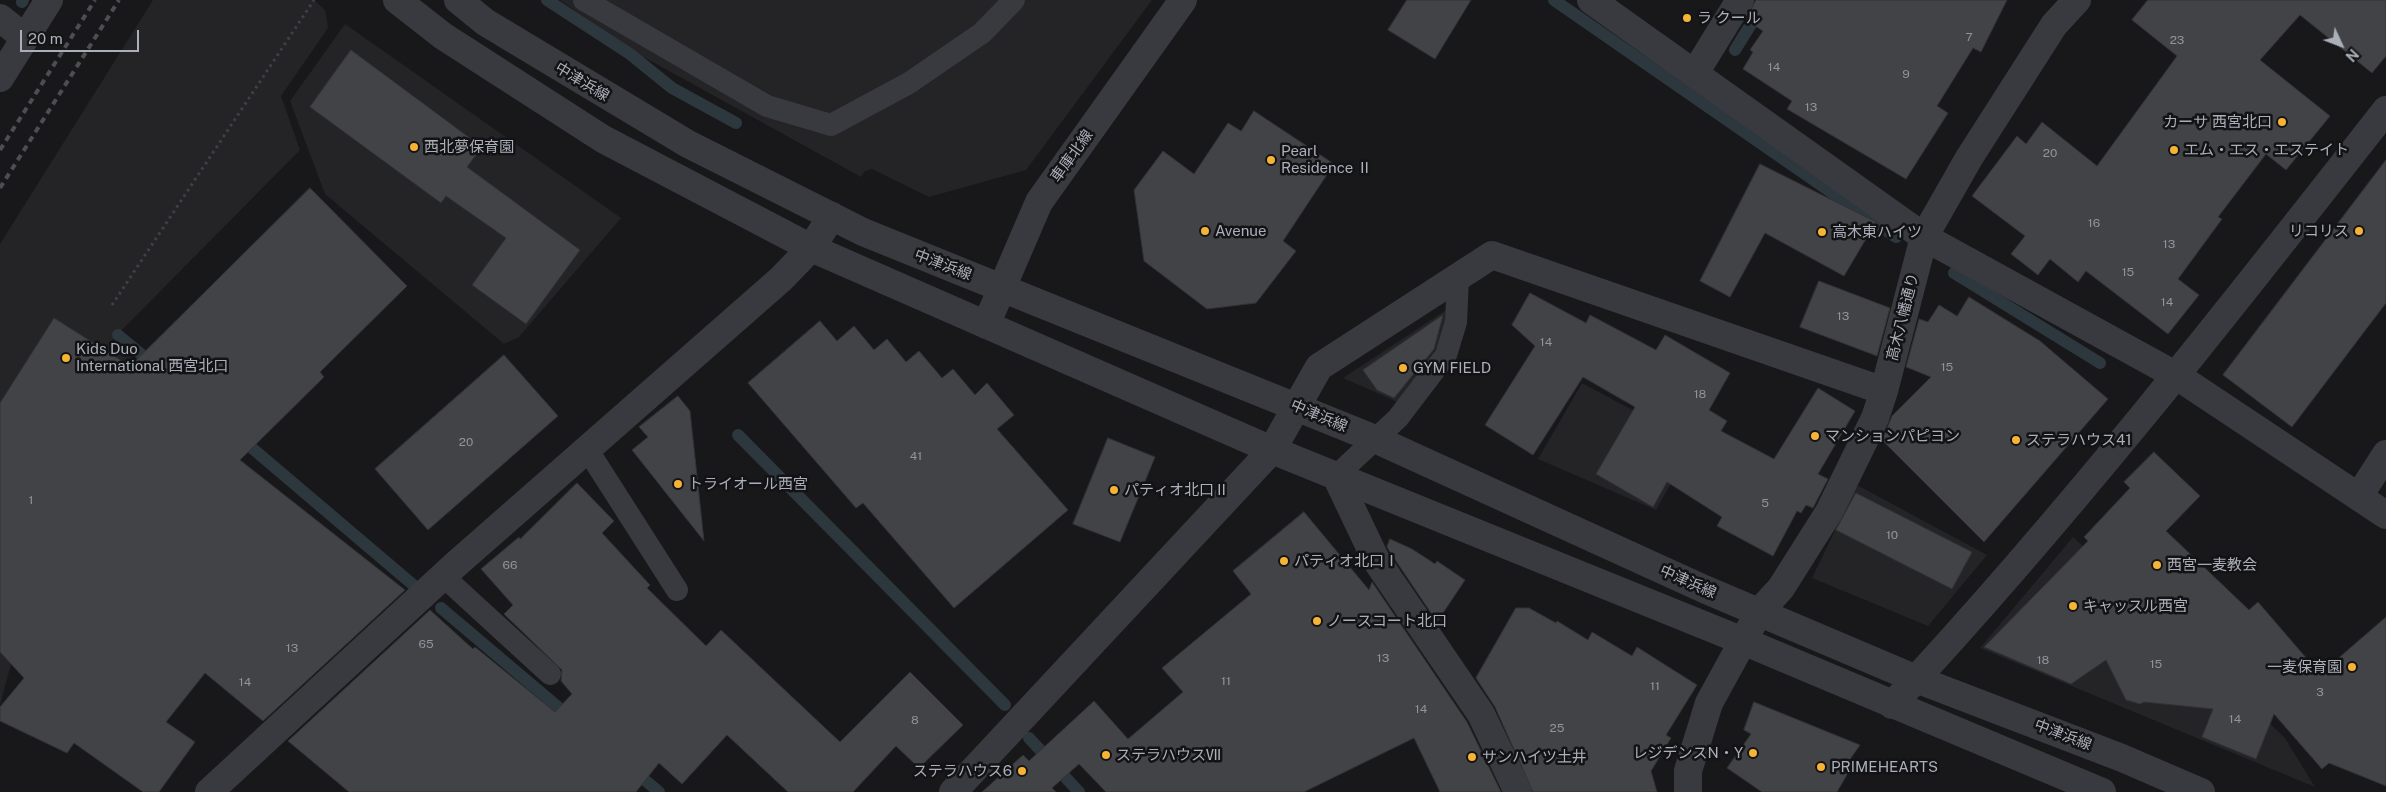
<!DOCTYPE html>
<html>
<head>
<meta charset="utf-8">
<style>
  body { margin:0 }
  #map { position:relative; width:2386px; height:792px; overflow:hidden; background:#18181a; font-family:"Public Sans",sans-serif }
  canvas { display:block }
  .north { position:absolute; left:2316px; top:20px; width:50px; height:50px; -webkit-text-stroke:4px #131315; paint-order:stroke; rotate:133deg; font-size:14px; font-weight:700; line-height:20px; text-align:center; color:#aaafba }
  .north::after { content:''; display:block; margin:auto; width:18px; height:22px; background:#aaafba; clip-path:polygon(50% 0,100% 100%,50% 72%,0 100%) }
  .scale { position:absolute; left:20px; top:30px; width:119px; height:22px; box-sizing:border-box; border:2px solid #aaafba; border-top:0; padding-left:6px; font-size:15px; line-height:18px; white-space:nowrap; color:#aaafba; -webkit-text-stroke:4px #131315; paint-order:stroke }
</style>
</head>
<body>
<div id="map">
<canvas width="2386" height="792"></canvas>
<div class="north">N</div>
<div class="scale">20 m</div>
</div>
<script>
const ctx = document.querySelector('canvas').getContext('2d');
ctx.lineJoin = 'round';
function fillPath(path, color) {
  ctx.fillStyle = color;
  ctx.fill(path, 'evenodd');
}
function trace(path, color, width, dash) {
  ctx.strokeStyle = color;
  ctx.lineWidth = width;
  ctx.lineCap = dash ? 'butt' : 'round';
  ctx.setLineDash(dash || []);
  ctx.stroke(path);
}
function drawText(font, color, halo, rows, align = 'center') {
  ctx.font = font + ' "Public Sans","Noto Sans JP",sans-serif';
  ctx.lineWidth = 5;
  ctx.setLineDash([]);
  ctx.textBaseline = 'middle';
  ctx.strokeStyle = halo;
  ctx.fillStyle = color;
  for (const [text, x, y, turn = 0] of rows) {
    ctx.save();
    ctx.translate(x, y);
    ctx.rotate((+turn || 0) * Math.PI / 180);
    ctx.textAlign = isNaN(turn) ? turn : align;
    if (halo) ctx.strokeText(text, 0, 0);
    ctx.fillText(text, 0, 0);
    ctx.restore();
  }
}
fillPath(new Path2D(`
  M 153,0 L 314,0 L 325,10 L 328,28 L 281,96 L 300,150 L 112,340 L 151,375 L 38,564 L 0,705 L 0,244 Z
  M 560,0 L 1152,0 L 1026,170 L 929,197 L 872,169 L 865,171 L 861,177 L 633,51 Z
  M 345,24 L 621,218 L 519,337 L 504,344 L 325,194 L 290,101 Z
  M 1449,308 L 1442,340 L 1400,403 L 1343,378 Z
  M 1582,383 L 1694,443 L 1656,510 L 1538,459 Z
  M 1857,485 L 1987,555 L 1928,626 L 1812,578 Z
  M 2073,537 L 2285,738 L 2315,787 L 1980,648 Z`), '#242427');
trace(new Path2D(`
  M 547,0 L 630,54 L 672,88 L 736,123
  M 1554,0 L 1896,237
  M 22,2 L 23,0
  M 1735,50 L 1766,0
  M 1954,273 L 2100,363
  M 118,335 L 153,364
  M 738,435 L 1005,705
  M 239,437 L 418,589
  M 441,608 L 571,718
  M 1029,738 L 1079,792
  M 632,769 L 659,792`), '#2d373e', 12);
const building = new Path2D(`
  M 1407,0 L 1471,0 L 1435,59 L 1388,30 Z
  M 1756,0 L 2007,0 L 1981,52 L 1973,48 L 1937,106 L 1948,113 L 1906,179 L 1787,109 L 1792,101 L 1743,69 L 1753,52 L 1750,50 L 1763,31 L 1746,20 Z
  M 2148,0 L 2386,0 L 2386,56 L 2372,73 L 2300,15 L 2260,60 L 2330,116 L 2286,170 L 2266,154 L 2218,217 L 2222,219 L 2178,279 L 2199,295 L 2168,334 L 2086,271 L 2078,282 L 2050,259 L 2038,275 L 2011,254 L 2025,236 L 1972,196 L 2017,136 L 2026,144 L 2042,122 L 2097,166 L 2177,56 L 2132,20 Z
  M 351,50 L 482,147 L 467,167 L 580,250 L 526,324 L 472,285 L 506,238 L 446,196 L 441,203 L 310,107 Z
  M 1254,111 L 1334,164 L 1283,241 L 1296,251 L 1256,303 L 1207,309 L 1144,261 L 1134,190 L 1163,151 L 1194,174 L 1228,123 L 1241,131 Z
  M 2386,160 L 2386,303 L 2292,427 L 2223,375 Z
  M 1760,164 L 1876,222 L 1844,276 L 1765,233 L 1730,297 L 1700,281 Z
  M 310,188 L 407,286 L 320,372 L 324,377 L 240,460 L 405,590 L 263,721 L 205,673 L 166,722 L 195,742 L 159,792 L 143,792 L 74,743 L 67,753 L 0,721 L 0,707 L 24,678 L 0,652 L 0,403 L 54,318 L 130,366 Z
  M 1819,281 L 1890,308 L 1877,356 L 1800,327 Z
  M 1530,293 L 1586,323 L 1590,315 L 1656,350 L 1665,335 L 1730,373 L 1709,410 L 1727,421 L 1721,431 L 1774,459 L 1818,388 L 1855,411 L 1818,474 L 1828,479 L 1815,504 L 1813,508 L 1806,505 L 1801,513 L 1797,511 L 1773,556 L 1717,526 L 1722,517 L 1667,482 L 1653,507 L 1596,474 L 1635,407 L 1583,377 L 1533,455 L 1485,425 L 1535,346 L 1512,325 Z
  M 1969,297 L 2040,341 L 2108,399 L 1984,542 L 1882,440 L 1892,416 L 1931,377 L 1906,367 L 1919,319 L 1928,322 L 1939,305 L 1957,316 Z
  M 1443,315 L 1434,349 L 1394,398 L 1377,390 L 1363,370 Z
  M 820,321 L 837,341 L 854,326 L 874,350 L 887,339 L 906,362 L 919,351 L 942,378 L 953,369 L 975,395 L 987,383 L 1014,415 L 997,429 L 1068,510 L 954,608 L 863,503 L 856,508 L 748,383 Z
  M 504,355 L 558,416 L 428,530 L 375,469 Z
  M 678,396 L 690,411 L 704,541 L 632,450 L 648,437 L 639,427 Z
  M 1108,438 L 1155,457 L 1120,542 L 1073,524 Z
  M 2154,452 L 2200,496 L 2166,531 L 2249,610 L 2258,602 L 2320,674 L 2386,617 L 2386,786 L 2329,763 L 2322,769 L 2274,714 L 2256,759 L 2202,737 L 2213,709 L 2144,702 L 2140,704 L 2126,700 L 2106,660 L 2071,684 L 1984,647 L 2088,541 L 2084,537 L 2130,488 L 2124,482 Z
  M 577,483 L 614,521 L 602,533 L 650,585 L 647,588 L 706,646 L 721,630 L 840,742 L 910,672 L 963,725 L 919,768 L 896,746 L 853,792 L 788,792 L 727,735 L 682,784 L 659,763 L 636,792 L 349,792 L 288,741 L 430,610 L 473,649 L 475,647 L 555,712 L 572,694 L 561,681 L 562,670 L 504,614 L 513,605 L 481,569 L 519,537 L 520,539 Z
  M 1856,493 L 1972,552 L 1952,589 L 1836,530 Z
  M 1304,512 L 1369,590 L 1372,582 L 1467,722 L 1501,792 L 1440,792 L 1414,738 L 1304,792 L 1106,792 L 1079,764 L 1052,788 L 1056,792 L 982,792 L 1023,755 L 1029,761 L 1094,701 L 1128,739 L 1183,692 L 1162,668 L 1251,594 L 1233,571 Z
  M 1390,539 L 1412,549 L 1435,564 L 1437,561 L 1465,580 L 1437,622 L 1390,552 L 1387,547 Z
  M 1516,608 L 1529,608 L 1556,623 L 1557,621 L 1588,640 L 1592,632 L 1632,656 L 1637,647 L 1697,685 L 1666,735 L 1671,738 L 1651,771 L 1657,792 L 1533,792 L 1495,707 L 1476,678 Z
  M 1754,702 L 1860,745 L 1848,762 L 1852,766 L 1837,792 L 1762,792 L 1727,768 L 1751,734 L 1744,730 Z`);
fillPath(building, '#424347');
trace(building, '#323236', 1);
trace(new Path2D(`
  M 112,305 L 314,0`), '#3f4146', 3, [2.5, 4]);
trace(new Path2D(`
  M 584,0 L 767,106 L 831,125 L 909,83 L 982,33 L 1014,0
  M 587,449 L 677,590
  M 1336,476 L 1398,418 L 1446,355 L 1456,322 L 1458,278
  M 443,576 L 550,674`), '#393a3f', 22);
trace(new Path2D(`
  M 1591,0 L 1924,237 L 2177,376 L 2386,515
  M 0,18 L 25,38
  M 1695,73 L 1740,0
  M 0,78 L 49,0
  M 1336,476 L 1376,560 L 1481,714 L 1518,792
  M 2359,496 L 2386,454
  M 1892,705 C 2068,516 2227,313 2386,110
  M 209,792 L 454,566 L 781,279 L 811,248 L 832,216
  M 953,792 L 1272,450 L 1319,367 L 1492,255 L 1884,391
  M 1688,792 L 1688,771 L 1709,703 L 1759,612 L 1781,588 L 1829,512 L 1875,418 L 1884,391 L 1924,237 L 1969,158 L 2054,25 L 2077,0`), '#393a3f', 28);
trace(new Path2D(`
  M 397,0 L 443,36 L 603,139 L 811,248 L 1272,450 L 1743,641 L 2102,792
  M 458,0 L 485,22 L 688,144 L 863,232 L 1375,439 L 1704,589 L 1916,679 L 2122,758 L 2201,792
  M 986,325 L 1039,202 L 1183,0`), '#393a3f', 28);
trace(new Path2D(`
  M 0,150 L 95,0
  M 0,188 L 119,0`), '#4c4e54', 4, [6, 5]);
for (const [x, y, r, color] of [
  [1687,18,5,"#f5b435"],
  [2282,122,5,"#f5b435"],
  [414,147,5,"#f5b435"],
  [2174,150,5,"#f5b435"],
  [1271,160,5,"#f5b435"],
  [1205,231,5,"#f5b435"],
  [2359,231,5,"#f5b435"],
  [1822,232,5,"#f5b435"],
  [66,358,5,"#f5b435"],
  [1403,368,5,"#f5b435"],
  [1815,436,5,"#f5b435"],
  [2016,440,5,"#f5b435"],
  [678,484,5,"#f5b435"],
  [1114,490,5,"#f5b435"],
  [1284,561,5,"#f5b435"],
  [2157,565,5,"#f5b435"],
  [2073,606,5,"#f5b435"],
  [1317,621,5,"#f5b435"],
  [2352,667,5,"#f5b435"],
  [1753,753,5,"#f5b435"],
  [1106,755,5,"#f5b435"],
  [1472,757,5,"#f5b435"],
  [1821,767,5,"#f5b435"],
  [1022,771,5,"#f5b435"]
]) {
  const dot = new Path2D();
  dot.arc(x, y, r, 0, 2 * Math.PI);
  ctx.fillStyle = color;
  ctx.fill(dot);
  trace(dot, '#131315', 2);
}
drawText('12px', '#90949d', null, [
  ["7",1969,37],
  ["23",2177,40],
  ["14",1774,67],
  ["9",1906,74],
  ["13",1811,107],
  ["20",2050,153],
  ["16",2094,223],
  ["13",2169,244],
  ["15",2128,272],
  ["14",2167,302],
  ["13",1843,316],
  ["14",1546,342],
  ["15",1947,367],
  ["18",1700,394],
  ["20",466,442],
  ["41",916,456],
  ["1",31,500],
  ["5",1765,503],
  ["10",1892,535],
  ["66",510,565],
  ["65",426,644],
  ["13",292,648],
  ["13",1383,658],
  ["18",2043,660],
  ["15",2156,664],
  ["11",1226,681],
  ["14",245,682],
  ["11",1655,686],
  ["3",2320,692],
  ["14",1421,709],
  ["14",2235,719],
  ["8",915,720],
  ["25",1557,728]
]);
drawText('15px', '#aaafba', '#131315', [
  ["ラ クール",1697,18],
  ["カーサ 西宮北口",2272,122,"right"],
  ["西北夢保育園",424,147],
  ["エム・エス・エステイト",2184,150],
  ["Pearl",1281,151],
  ["Residence Ⅱ",1281,168],
  ["Avenue",1215,231],
  ["リコリス",2349,231,"right"],
  ["高木東ハイツ",1832,232],
  ["Kids Duo",76,349],
  ["International 西宮北口",76,366],
  ["GYM FIELD",1413,368],
  ["マンションパピヨン",1825,436],
  ["ステラハウス41",2026,440],
  ["トライオール西宮",688,484],
  ["パティオ北口Ⅱ",1124,490],
  ["パティオ北口Ⅰ",1294,561],
  ["西宮一麦教会",2167,565],
  ["キャッスル西宮",2083,606],
  ["ノースコート北口",1327,621],
  ["一麦保育園",2342,667,"right"],
  ["レジデンスN・Y",1743,753,"right"],
  ["ステラハウスⅦ",1116,755],
  ["サンハイツ土井",1482,757],
  ["PRIMEHEARTS",1831,767],
  ["ステラハウス6",1012,771,"right"]
], 'left');
drawText('15px', '#aaafba', '#131315', [
  ["中津浜線",582,82,31],
  ["車庫北線",1072,156,-54],
  ["中津浜線",943,265,21],
  ["高木八幡通り",1903,317,-76],
  ["中津浜線",1319,416,23],
  ["中津浜線",1688,582,24],
  ["中津浜線",2063,735,21]
]);
</script>
</body>
</html>
